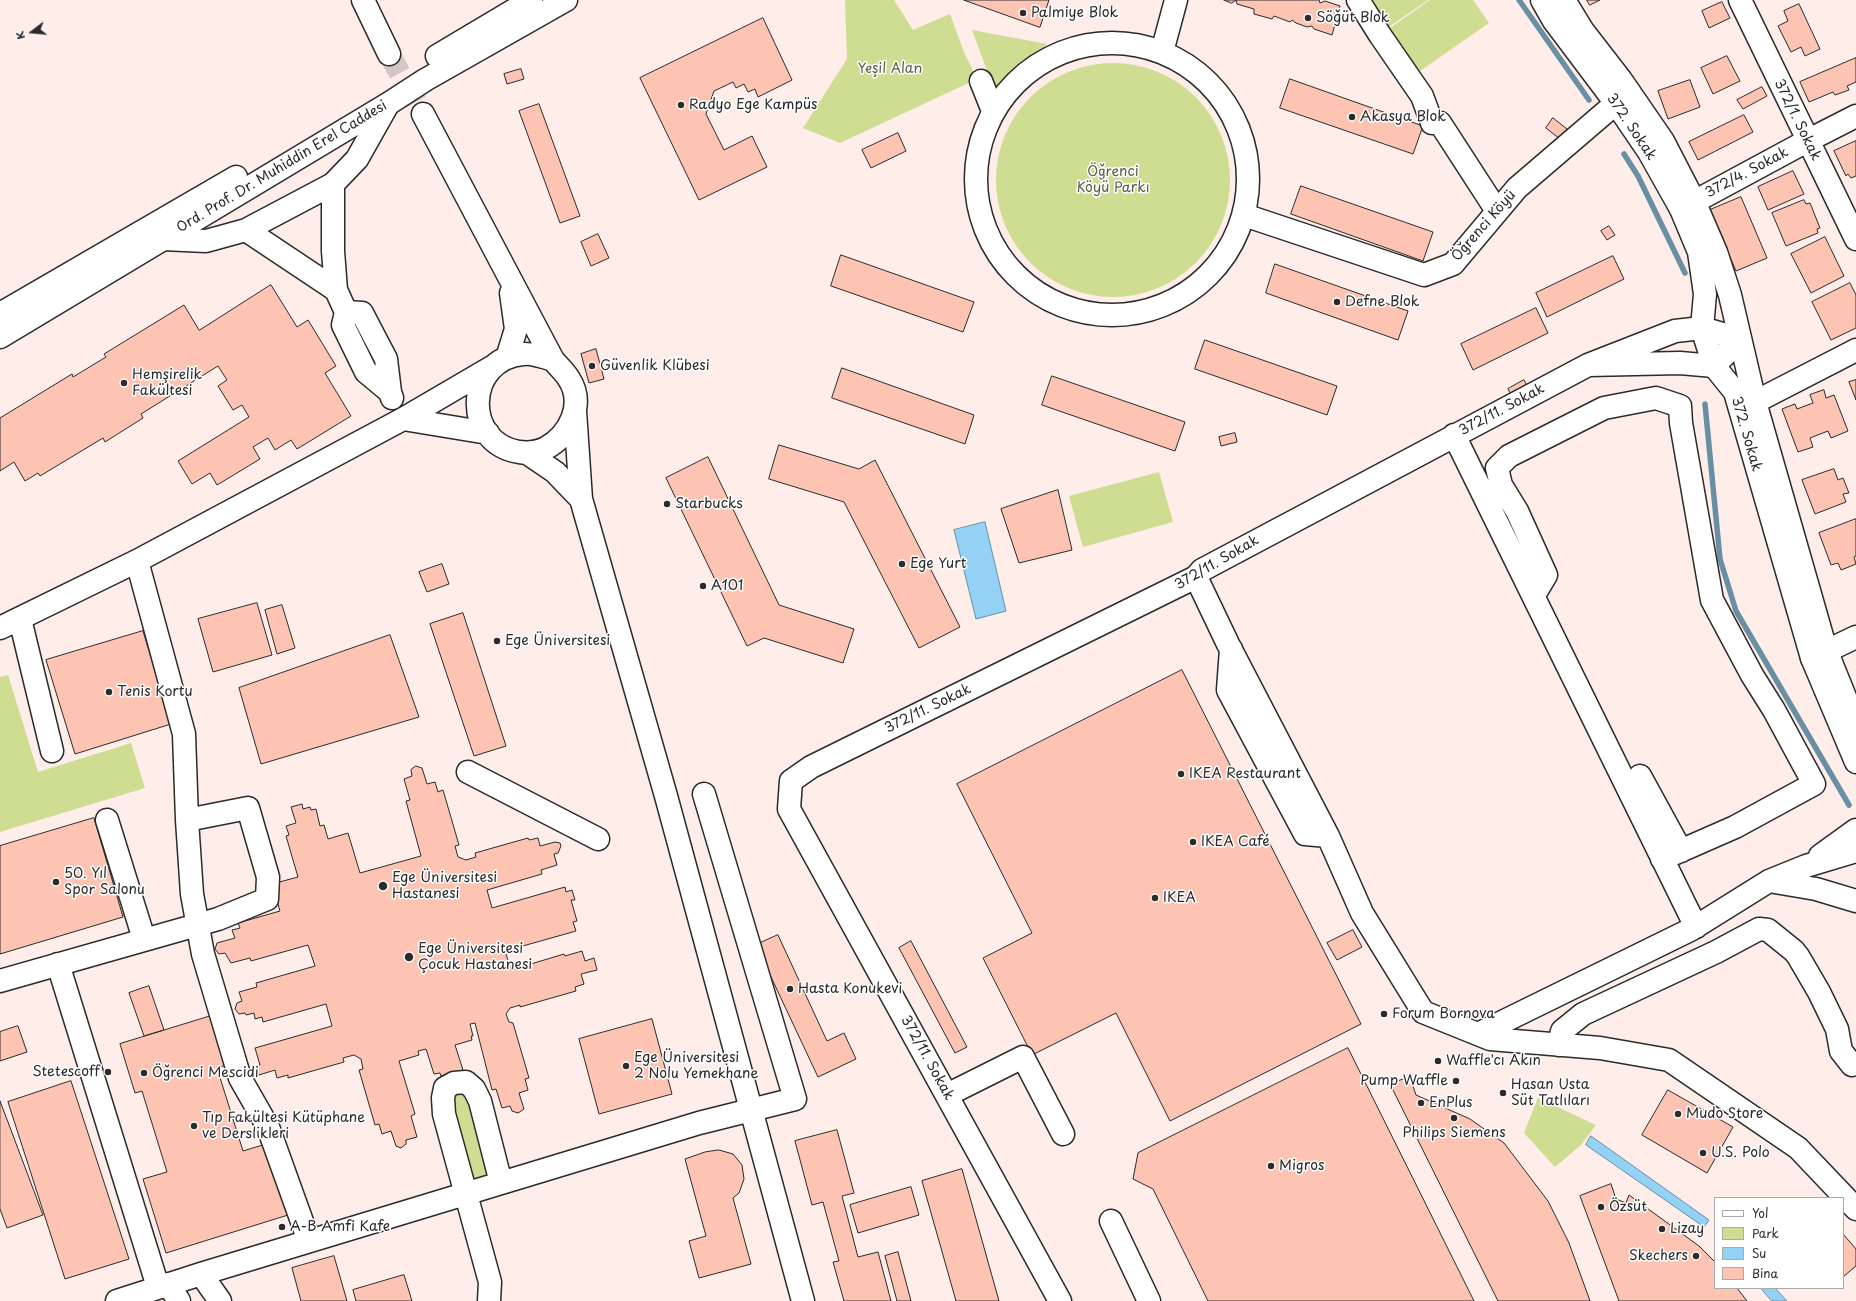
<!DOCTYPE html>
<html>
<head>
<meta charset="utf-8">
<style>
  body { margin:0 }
  #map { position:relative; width:1856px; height:1301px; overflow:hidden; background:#feede8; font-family:"Playpen Sans",sans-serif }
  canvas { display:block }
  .legend { position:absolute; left:1714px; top:1197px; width:130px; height:92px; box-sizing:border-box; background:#fff; border:1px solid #aaa; margin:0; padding:5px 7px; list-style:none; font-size:12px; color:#2b2b2b }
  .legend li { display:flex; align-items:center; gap:8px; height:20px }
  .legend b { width:20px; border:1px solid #aaa }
  .north { position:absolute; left:12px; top:12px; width:40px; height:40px; -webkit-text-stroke:3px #fff; paint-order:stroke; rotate:254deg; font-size:11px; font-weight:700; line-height:16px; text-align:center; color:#2b2b2b }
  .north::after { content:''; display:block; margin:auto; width:14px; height:18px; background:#2b2b2b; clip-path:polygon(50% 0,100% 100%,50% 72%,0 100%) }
</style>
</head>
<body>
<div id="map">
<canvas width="1856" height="1301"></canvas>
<ul class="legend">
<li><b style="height:5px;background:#fff"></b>Yol</li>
<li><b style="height:11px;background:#cedd91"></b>Park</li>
<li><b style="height:11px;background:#93d2f4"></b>Su</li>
<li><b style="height:11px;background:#fdc4b3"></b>Bina</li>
</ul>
<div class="north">K</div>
</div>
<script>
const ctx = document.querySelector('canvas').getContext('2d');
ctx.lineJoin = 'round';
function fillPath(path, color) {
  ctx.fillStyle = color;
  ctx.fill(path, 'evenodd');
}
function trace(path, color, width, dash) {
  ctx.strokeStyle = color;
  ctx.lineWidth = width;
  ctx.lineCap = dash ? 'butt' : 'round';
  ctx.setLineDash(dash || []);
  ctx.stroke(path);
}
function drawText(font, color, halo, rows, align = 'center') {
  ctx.font = font + ' "Playpen Sans",sans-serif';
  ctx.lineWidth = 3;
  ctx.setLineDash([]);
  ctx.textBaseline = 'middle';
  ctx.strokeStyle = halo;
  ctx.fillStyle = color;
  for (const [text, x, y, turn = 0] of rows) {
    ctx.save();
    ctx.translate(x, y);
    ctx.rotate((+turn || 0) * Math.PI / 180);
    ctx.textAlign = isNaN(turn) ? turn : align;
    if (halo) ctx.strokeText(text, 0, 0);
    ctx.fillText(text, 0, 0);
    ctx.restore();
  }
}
fillPath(new Path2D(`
  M 845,0 L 894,0 L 913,30 L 950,14 L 964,52 L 977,79 L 840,143 L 803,128 L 847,59 Z
  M 1363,0 L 1428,0 L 1383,31 Z
  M 1430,0 L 1473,0 L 1489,23 L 1410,78 L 1380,35 Z
  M 972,30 L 1047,44 L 994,89 Z
  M996 180a117 117 0 1 1 234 0a117 117 0 1 1-234 0Z
  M 1159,472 L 1173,522 L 1083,547 L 1069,496 Z
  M 8,675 L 38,772 L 131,743 L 145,788 L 0,832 L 0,677 Z
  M 466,1082 L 501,1183 L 466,1194 L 444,1114 L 454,1083 Z
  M 1538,1098 L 1596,1125 L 1581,1145 L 1555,1167 L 1524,1133 Z`), '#cedd91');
const water = new Path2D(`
  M 985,522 L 1006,611 L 976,619 L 954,530 Z
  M 1591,1136 L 1709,1220 L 1704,1227 L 1586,1145 Z
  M 1761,1288 L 1775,1288 L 1787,1301 L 1772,1301 Z`);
fillPath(water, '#93d2f4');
trace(water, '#698fa4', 1);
trace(new Path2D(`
  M 1519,0 L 1589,100
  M 1624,154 L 1638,176 L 1685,273
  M 1705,404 L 1720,559 L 1736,611 L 1849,805`), '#698fa4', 5.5);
const building = new Path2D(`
  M 964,0 L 1049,0 L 1040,27 Z
  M 1224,0 L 1319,0 L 1320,3 L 1325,1 L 1340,6 L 1332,35 L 1314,29 L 1312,26 L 1307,27 L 1296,23 L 1292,20 L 1290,22 L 1274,16 L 1272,19 L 1254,14 L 1254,9 L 1237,4 L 1236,0 L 1232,3 Z
  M 1587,0 L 1600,0 L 1590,5 Z
  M 1722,2 L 1730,18 L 1709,28 L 1702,11 Z
  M 1799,4 L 1820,49 L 1805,56 L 1801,47 L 1791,52 L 1778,26 L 1788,21 L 1784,11 Z
  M 763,18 L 792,80 L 758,97 L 755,89 L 748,92 L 744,84 L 736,88 L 733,82 L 714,91 L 706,114 L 724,150 L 752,136 L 767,167 L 699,200 L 640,78 Z
  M 1727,56 L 1740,81 L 1713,94 L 1701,68 Z
  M 1856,58 L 1856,82 L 1847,86 L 1849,90 L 1835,95 L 1833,92 L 1809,102 L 1800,82 Z
  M 521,69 L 524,79 L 507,84 L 504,74 Z
  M 1290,79 L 1423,126 L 1413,154 L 1280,108 Z
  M 1690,80 L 1700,107 L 1668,119 L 1658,91 Z
  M 1762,87 L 1767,96 L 1743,109 L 1737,100 Z
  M 539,104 L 580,216 L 560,223 L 519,111 Z
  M 1744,115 L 1753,132 L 1698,160 L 1689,142 Z
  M 1553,118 L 1567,129 L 1560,139 L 1546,128 Z
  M 898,133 L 906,151 L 871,168 L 862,150 Z
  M 1856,141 L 1856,176 L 1851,178 L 1848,174 L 1846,176 L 1834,151 Z
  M 1793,171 L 1804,194 L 1768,210 L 1758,187 Z
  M 1301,186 L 1433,232 L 1423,261 L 1291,214 Z
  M 1741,197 L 1767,258 L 1736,271 L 1710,210 Z
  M 1804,200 L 1806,204 L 1810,203 L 1820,228 L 1817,229 L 1818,233 L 1786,246 L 1772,213 Z
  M 1609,226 L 1615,235 L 1607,240 L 1601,231 Z
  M 598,234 L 609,258 L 591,266 L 581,242 Z
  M 1825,237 L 1844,276 L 1811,293 L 1791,254 Z
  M 841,255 L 974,302 L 963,332 L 831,286 Z
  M 1613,256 L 1624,279 L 1547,317 L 1536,293 Z
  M 1275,264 L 1408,311 L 1398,340 L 1266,293 Z
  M 1850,283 L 1856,295 L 1856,328 L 1831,340 L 1812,302 Z
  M 271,285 L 297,327 L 308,320 L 336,366 L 325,373 L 351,416 L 297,449 L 291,440 L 275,450 L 268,438 L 253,447 L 260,459 L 217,485 L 210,473 L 192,484 L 178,461 L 249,417 L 242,405 L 233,410 L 218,386 L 227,380 L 218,366 L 141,414 L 143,418 L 105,442 L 103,438 L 40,476 L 38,473 L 25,481 L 14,462 L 0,471 L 0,418 L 72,374 L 73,377 L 106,357 L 104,354 L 184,305 L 199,330 Z
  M 1536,308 L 1548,333 L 1473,370 L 1461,344 Z
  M 1205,340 L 1337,386 L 1327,415 L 1195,369 Z
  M 596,349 L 604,379 L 589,383 L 581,354 Z
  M 842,368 L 974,415 L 965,444 L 832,398 Z
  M 1052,376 L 1185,422 L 1175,451 L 1042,405 Z
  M 1524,380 L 1537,404 L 1521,413 L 1508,389 Z
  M 1856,380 L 1856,400 L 1849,382 Z
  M 1824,390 L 1826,398 L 1834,395 L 1848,431 L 1831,438 L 1828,431 L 1810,438 L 1813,447 L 1798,452 L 1782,409 L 1795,404 L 1797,409 L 1813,403 L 1810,395 Z
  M 1235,433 L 1237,442 L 1221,446 L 1219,437 Z
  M 779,445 L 859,469 L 875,460 L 960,627 L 919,648 L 844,502 L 769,479 Z
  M 708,457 L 779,605 L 854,629 L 843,663 L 764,638 L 747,646 L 666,478 Z
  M 1834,469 L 1838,480 L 1843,478 L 1849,493 L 1843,494 L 1846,502 L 1815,514 L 1802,480 Z
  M 1058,490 L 1072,550 L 1019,563 L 1001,509 Z
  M 1856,519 L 1856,556 L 1854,557 L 1856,564 L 1841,570 L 1838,563 L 1831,565 L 1819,533 Z
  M 442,564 L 449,584 L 427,592 L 419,572 Z
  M 257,603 L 272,655 L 213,672 L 198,619 Z
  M 282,605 L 295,648 L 277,654 L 265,610 Z
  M 463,613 L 506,746 L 474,756 L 430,624 Z
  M 143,631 L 171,724 L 75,754 L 46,660 Z
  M 390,635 L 419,717 L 261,764 L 239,688 Z
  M 1182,670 L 1361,1024 L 1170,1121 L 1116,1013 L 1032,1055 L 983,958 L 1032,933 L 957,784 Z
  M 416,766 L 422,768 L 427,784 L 435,782 L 438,792 L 443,790 L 459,845 L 455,846 L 458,857 L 466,860 L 476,857 L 475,853 L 528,838 L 529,840 L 538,838 L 540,846 L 555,842 L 560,843 L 561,846 L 558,853 L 554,854 L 557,865 L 541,870 L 542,874 L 487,890 L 492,908 L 565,887 L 566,892 L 572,890 L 575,900 L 571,900 L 577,921 L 573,922 L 576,931 L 505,951 L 511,970 L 564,954 L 565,956 L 582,951 L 585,961 L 594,958 L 597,970 L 581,974 L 584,984 L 575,987 L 576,991 L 520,1007 L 520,1005 L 510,1008 L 506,1014 L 509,1022 L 513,1023 L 529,1078 L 525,1079 L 528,1090 L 519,1093 L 524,1109 L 518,1113 L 512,1111 L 510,1106 L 502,1108 L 496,1089 L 492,1090 L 475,1023 L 470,1024 L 473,1036 L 471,1036 L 472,1040 L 455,1045 L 463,1070 L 441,1076 L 440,1073 L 434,1074 L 426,1049 L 418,1051 L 419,1055 L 399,1061 L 415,1114 L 411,1116 L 417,1137 L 406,1140 L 406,1144 L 401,1148 L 396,1146 L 391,1131 L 382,1134 L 379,1124 L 375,1125 L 359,1070 L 363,1069 L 361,1059 L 354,1055 L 343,1058 L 344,1062 L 288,1078 L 288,1075 L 277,1078 L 275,1070 L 259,1075 L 257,1066 L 260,1065 L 255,1048 L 332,1026 L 326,1004 L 263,1022 L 262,1017 L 255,1019 L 254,1013 L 246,1015 L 245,1013 L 239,1014 L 235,1009 L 237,1003 L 242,1001 L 239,992 L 257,987 L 256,983 L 315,966 L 308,945 L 251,961 L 250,958 L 231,963 L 225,953 L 219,954 L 215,949 L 217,943 L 235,938 L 232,930 L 240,928 L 238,923 L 280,911 L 272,884 L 298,877 L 286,836 L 289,835 L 286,826 L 296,823 L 291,807 L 302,804 L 303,809 L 310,807 L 311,810 L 316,809 L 320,826 L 324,825 L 328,839 L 348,833 L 360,873 L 421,856 L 406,801 L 410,800 L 404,779 L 412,776 L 411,770 Z
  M 94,818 L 123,917 L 0,954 L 0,846 Z
  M 1353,930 L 1362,947 L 1337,960 L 1327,943 Z
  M 778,935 L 827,1041 L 844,1033 L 856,1059 L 818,1077 L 756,945 Z
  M 911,941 L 967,1047 L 955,1053 L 899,948 Z
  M 149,986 L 164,1030 L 144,1036 L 129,993 Z
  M 211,1016 L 226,1065 L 217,1068 L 243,1151 L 266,1144 L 288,1215 L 166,1253 L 143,1179 L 167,1172 L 142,1091 L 135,1093 L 120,1044 Z
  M 652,1019 L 672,1094 L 599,1114 L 579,1039 Z
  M 18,1026 L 27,1052 L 0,1061 L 0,1032 Z
  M 1348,1048 L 1474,1301 L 1208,1301 L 1153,1189 L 1133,1179 L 1138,1153 Z
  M 1410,1077 L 1416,1095 L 1470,1119 L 1504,1143 L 1548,1201 L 1569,1243 L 1590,1301 L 1498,1301 L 1390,1084 Z
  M 71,1081 L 129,1259 L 65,1279 L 8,1102 Z
  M 1668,1090 L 1733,1127 L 1707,1173 L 1642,1135 Z
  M 0,1101 L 43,1215 L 7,1228 L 0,1209 Z
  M 837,1130 L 854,1193 L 842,1196 L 858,1257 L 878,1252 L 891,1301 L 844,1301 L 833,1262 L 839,1261 L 823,1202 L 812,1205 L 795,1141 Z
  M 719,1150 L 733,1154 L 742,1165 L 744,1179 L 739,1193 L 733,1198 L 751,1264 L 699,1278 L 689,1241 L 706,1236 L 685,1159 L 705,1152 Z
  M 962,1169 L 999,1301 L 956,1301 L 922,1181 Z
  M 1611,1184 L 1616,1199 L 1626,1203 L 1629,1195 L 1699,1246 L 1715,1262 L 1715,1288 L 1737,1288 L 1747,1301 L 1619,1301 L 1580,1196 Z
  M 911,1187 L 919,1215 L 858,1233 L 850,1205 Z
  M 1843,1234 L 1856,1249 L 1856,1266 L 1843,1277 Z
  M 898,1252 L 911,1301 L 897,1301 L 885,1256 Z
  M 334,1256 L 347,1301 L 301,1301 L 292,1268 Z
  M 404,1275 L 412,1301 L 356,1301 L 353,1290 Z`);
fillPath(building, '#fdc4b3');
trace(building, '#2b2b2b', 1);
trace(new Path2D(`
  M 389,54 L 423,114`), '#d4c6c2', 22, [22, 11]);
const minor = new Path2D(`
  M 363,0 L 389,54
  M 1358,0 L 1380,35 L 1422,96 L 1432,123 L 1440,123 L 1497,211
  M 1740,0 L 1856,239
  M976 179a136 136 0 1 1 272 0a136 136 0 1 1-272 0Z
  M 1162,52 L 1176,0
  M 981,81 L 993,111
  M 423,114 L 553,360 C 558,366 565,372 569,379 C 585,404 570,435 546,448 C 538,452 527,453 519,452 C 462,443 465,359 523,354 C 532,353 544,357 553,360
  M 333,184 L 333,251 L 336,290 L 346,312 L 343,325 L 366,372 L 390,392
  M 1681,209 L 1807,141 L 1856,116
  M 1244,215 L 1424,275 L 1453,264 L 1517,188 L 1629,92
  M 246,230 L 336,290
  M 163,239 L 206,241 L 246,230 L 333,184 L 357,159 L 388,104
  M 346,312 L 362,313 L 386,359 L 390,392 L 392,398
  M 507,358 L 516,329 L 511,293
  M 1755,402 L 1856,350
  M 575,411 L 581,499 L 666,796 L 803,1301
  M 403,419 L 488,433
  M 1454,435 L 1696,927
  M 527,453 L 555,472 L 581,499
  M 137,561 L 184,734 L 187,820 L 192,894 L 203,954 L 240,1078 L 268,1127 L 309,1241
  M 1196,577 L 1228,644 L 1328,836 L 1362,913 L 1423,1012 L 1490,1039 L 1600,1048 L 1669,1060 L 1798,1148 L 1856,1209
  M 1534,595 L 1546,575 L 1517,511 L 1501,485 L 1497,468 L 1509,456 L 1604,408 L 1656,398 L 1680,406 L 1681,423 L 1712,600 L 1752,675 L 1774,710 L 1814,784 L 1735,827 L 1662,859
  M 20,619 L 52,751
  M 0,628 L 137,561 L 403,419 L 492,367
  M 1231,649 L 1228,690 L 1305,834 L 1328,836
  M 1812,658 L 1856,637
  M 468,772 L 598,839
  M 1640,776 L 1681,851
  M 107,820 L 144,939
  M 1820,856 L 1856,830
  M 1769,881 L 1816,889 L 1856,901
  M 58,964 L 158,1287
  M 0,981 L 218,919 L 267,899 L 268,877 L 248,808 L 187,820
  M 1478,1034 L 1692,929 L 1769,881 L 1806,866 L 1856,851
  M 1559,1045 L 1562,1031 L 1583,1014 L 1716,952 L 1759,929 L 1768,930 L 1794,951 L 1798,956 L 1819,992 L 1837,1029 L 1841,1051 L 1852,1065 L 1856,1063
  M 947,1095 L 1023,1057 L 1063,1134
  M 1111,1221 L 1149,1301
  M 201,1274 L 220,1301
  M 168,1284 L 179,1301
  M 117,1301 L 201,1274 L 699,1123 L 795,1099 L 704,794
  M 489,1301 L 490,1282 L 444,1114 L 443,1098 L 445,1088 L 454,1083 L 466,1082 L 474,1089 L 480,1101 L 501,1183
  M 1060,1301 L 789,809 L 791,781 L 811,767 L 1196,577 L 1202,570 L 1588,365 L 1675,331 L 1702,328 L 1740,339 L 1714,366 L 1680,363 L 1588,365`);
const major = new Path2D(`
  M 1542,0 L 1554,21 L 1615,102 L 1649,152 L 1681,209 L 1699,252 L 1705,294 L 1702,328 L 1714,366 L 1735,392 L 1812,658 L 1856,762
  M 1564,0 L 1583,31 L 1621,80 L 1663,141 L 1694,201 L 1716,252 L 1730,295 L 1755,402 L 1826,650 L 1856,724
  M 437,56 L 531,0
  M 0,314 L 236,177
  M 0,337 L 388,104 L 425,80 L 566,0`);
trace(minor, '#2b2b2b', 25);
trace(major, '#2b2b2b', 25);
trace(minor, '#fff', 22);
trace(major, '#fff', 22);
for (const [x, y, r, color] of [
  [1023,13,4,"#2b2b2b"],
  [1308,18,4,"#2b2b2b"],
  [681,105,4,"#2b2b2b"],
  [1352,117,4,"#2b2b2b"],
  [1337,302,4,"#2b2b2b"],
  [592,366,4,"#2b2b2b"],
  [124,383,4,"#2b2b2b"],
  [667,504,4,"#2b2b2b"],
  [902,564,4,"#2b2b2b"],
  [703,586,4,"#2b2b2b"],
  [497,641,4,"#2b2b2b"],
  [109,692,4,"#2b2b2b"],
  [1181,774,4,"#2b2b2b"],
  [1193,842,4,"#2b2b2b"],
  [56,882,4,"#2b2b2b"],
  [383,886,5,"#2b2b2b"],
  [1155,898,4,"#2b2b2b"],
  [409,957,5,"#2b2b2b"],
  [790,989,4,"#2b2b2b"],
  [1384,1014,4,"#2b2b2b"],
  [1438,1061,4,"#2b2b2b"],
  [626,1066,4,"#2b2b2b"],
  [108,1072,4,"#2b2b2b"],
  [144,1073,4,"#2b2b2b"],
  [1456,1081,4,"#2b2b2b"],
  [1503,1093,4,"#2b2b2b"],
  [1421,1103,4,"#2b2b2b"],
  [1678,1114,4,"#2b2b2b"],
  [1454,1118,4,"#2b2b2b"],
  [194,1126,4,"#2b2b2b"],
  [1703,1153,4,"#2b2b2b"],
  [1271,1166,4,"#2b2b2b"],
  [1601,1207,4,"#2b2b2b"],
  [282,1227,4,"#2b2b2b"],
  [1662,1229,4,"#2b2b2b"],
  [1696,1256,4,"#2b2b2b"]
]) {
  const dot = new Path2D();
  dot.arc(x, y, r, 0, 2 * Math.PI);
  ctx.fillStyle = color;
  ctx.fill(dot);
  trace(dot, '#fff', 1.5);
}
drawText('14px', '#2b2b2b', '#fff', [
  ["Palmiye Blok",1031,13],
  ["Söğüt Blok",1316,18],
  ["Radyo Ege Kampüs",689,105],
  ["Akasya Blok",1360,117],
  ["Defne Blok",1345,302],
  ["Güvenlik Klübesi",600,366],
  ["Hemşirelik",132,375],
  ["Fakültesi",132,391],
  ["Starbucks",675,504],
  ["Ege Yurt",910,564],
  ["A101",711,586],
  ["Ege Üniversitesi",505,641],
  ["Tenis Kortu",117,692],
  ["IKEA Restaurant",1189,774],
  ["IKEA Café",1201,842],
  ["50. Yıl",64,874],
  ["Spor Salonu",64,890],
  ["Ege Üniversitesi",392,878],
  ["Hastanesi",392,894],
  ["IKEA",1163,898],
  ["Ege Üniversitesi",418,949],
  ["Çocuk Hastanesi",418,965],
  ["Hasta Konukevi",798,989],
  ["Forum Bornova",1392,1014],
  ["Ege Üniversitesi",634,1058],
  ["2 Nolu Yemekhane",634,1074],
  ["Waffle'cı Akın",1446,1061],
  ["Stetescoff",100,1072,"right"],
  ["Öğrenci Mescidi",152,1073],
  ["Pump Waffle",1448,1081,"right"],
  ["Hasan Usta",1511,1085],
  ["Süt Tatlıları",1511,1101],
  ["EnPlus",1429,1103],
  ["Mudo Store",1686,1114],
  ["Tıp Fakültesi Kütüphane",202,1118],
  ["ve Derslikleri",202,1134],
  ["Philips Siemens",1454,1133,"center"],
  ["U.S. Polo",1711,1153],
  ["Migros",1279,1166],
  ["Özsüt",1609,1207],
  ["A-B Amfi Kafe",290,1227],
  ["Lizay",1670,1229],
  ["Skechers",1688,1256,"right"]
], 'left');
drawText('14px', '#5c604a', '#fff', [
  ["Yeşil Alan",890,69],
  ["Öğrenci",1113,172],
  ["Köyü Parkı",1113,188]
]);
drawText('14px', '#2b2b2b', '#fff', [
  ["372/1. Sokak",1797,120,64],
  ["372. Sokak",1631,127,56],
  ["Ord. Prof. Dr. Muhiddin Erel Caddesi",282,167,-31],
  ["372/4. Sokak",1747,173,-28],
  ["Öğrenci Köyü",1484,226,-49],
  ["372/11. Sokak",1502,410,-28],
  ["372. Sokak",1746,434,74],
  ["372/11. Sokak",1217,563,-30],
  ["372/11. Sokak",928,709,-26],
  ["372/11. Sokak",927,1058,61]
]);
</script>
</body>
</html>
